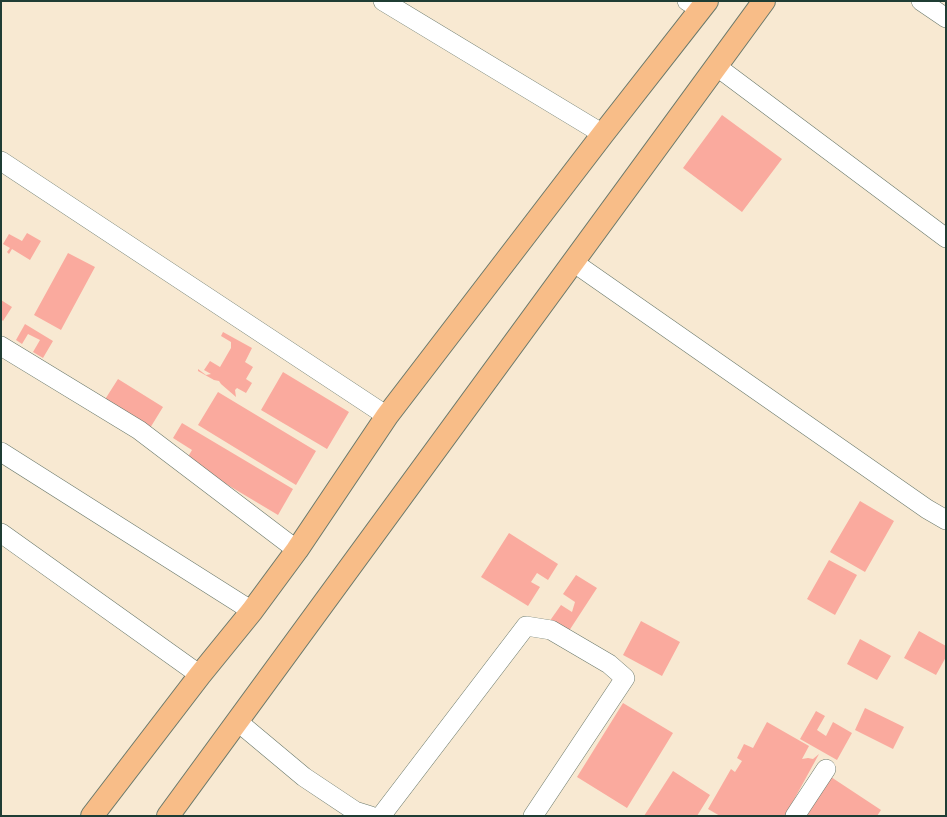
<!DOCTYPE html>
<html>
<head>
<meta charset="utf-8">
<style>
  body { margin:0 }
  #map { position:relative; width:947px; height:817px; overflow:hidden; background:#f8e9d2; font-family:Delius,sans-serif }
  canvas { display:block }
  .frame { position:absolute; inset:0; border:2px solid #1f3d34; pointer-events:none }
</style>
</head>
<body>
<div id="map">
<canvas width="947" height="817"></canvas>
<div class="frame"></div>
</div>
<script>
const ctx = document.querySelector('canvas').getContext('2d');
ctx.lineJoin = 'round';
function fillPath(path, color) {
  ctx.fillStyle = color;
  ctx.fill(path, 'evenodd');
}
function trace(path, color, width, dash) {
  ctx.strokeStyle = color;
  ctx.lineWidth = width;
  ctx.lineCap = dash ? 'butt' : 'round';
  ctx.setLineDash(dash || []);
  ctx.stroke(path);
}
fillPath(new Path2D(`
  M 722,115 L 782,159 L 742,212 L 683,168 Z
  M 27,233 L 41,241 L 30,260 L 12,249 L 9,254 L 7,252 L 10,248 L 3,244 L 9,234 L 22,241 Z
  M 68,253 L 95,267 L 61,330 L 34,315 Z
  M 1,300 L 12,307 L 3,321 L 1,319 Z
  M 25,324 L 53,341 L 43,358 L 33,352 L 40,340 L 28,334 L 22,344 L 16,340 Z
  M 223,332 L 252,348 L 245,362 L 253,367 L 246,379 L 252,383 L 246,393 L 237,388 L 235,390 L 236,397 L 221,384 L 219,381 L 214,380 L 198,371 L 198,369 L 206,375 L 211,374 L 204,370 L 210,361 L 220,367 L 231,348 L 231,342 L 221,336 Z
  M 283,372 L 349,412 L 327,449 L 261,410 Z
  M 118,379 L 163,407 L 147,433 L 104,401 Z
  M 218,392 L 316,451 L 296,485 L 198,425 Z
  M 182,423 L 293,489 L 278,515 L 186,460 L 192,450 L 173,438 Z
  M 860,501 L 894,521 L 865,572 L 830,552 Z
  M 509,533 L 558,564 L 548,580 L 537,573 L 531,582 L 540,587 L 528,606 L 481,577 Z
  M 829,560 L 857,575 L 835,615 L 807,599 Z
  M 576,575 L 597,588 L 567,634 L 549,622 L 561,605 L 572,612 L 575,602 L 563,594 Z
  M 641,621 L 680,642 L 662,676 L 623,655 Z
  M 919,631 L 946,646 L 946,657 L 936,675 L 904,658 Z
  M 860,639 L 891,656 L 877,680 L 847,664 Z
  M 623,703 L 673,733 L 627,808 L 577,777 Z
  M 865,708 L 904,727 L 893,749 L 855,730 Z
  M 816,711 L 825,716 L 817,730 L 826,736 L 833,722 L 852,733 L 837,760 L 800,739 Z
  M 767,722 L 809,746 L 802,759 L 808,758 L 813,759 L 819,754 L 785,816 L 720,816 L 708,809 L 731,769 L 735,772 L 742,761 L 737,758 L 744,744 L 753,748 Z
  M 673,771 L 710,795 L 697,816 L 644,816 Z
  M 831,777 L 881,810 L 877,816 L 805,816 Z`), '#faaa9e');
const street = new Path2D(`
  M 383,1 L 603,134
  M 687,1 L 700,9
  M 921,1 L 946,18
  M 716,66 L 946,238
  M 1,161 L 387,416
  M 573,262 L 927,509 L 946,520
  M 1,346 L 139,430 L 297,550
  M 1,452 L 252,611
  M 1,533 L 200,675
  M 237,721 L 304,777 L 355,811 L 371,816
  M 381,816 L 526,626 L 551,630 L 609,664 L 625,678 L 533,816
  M 795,816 L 826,769`);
const primary = new Path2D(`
  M 92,816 L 200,675 L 252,611 L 297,550 L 387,416 L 603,134 L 707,1
  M 168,816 L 764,1`);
trace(street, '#6b796b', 20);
trace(primary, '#6b796b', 24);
trace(street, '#fff', 19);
trace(primary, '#f8bd88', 22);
</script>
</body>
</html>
